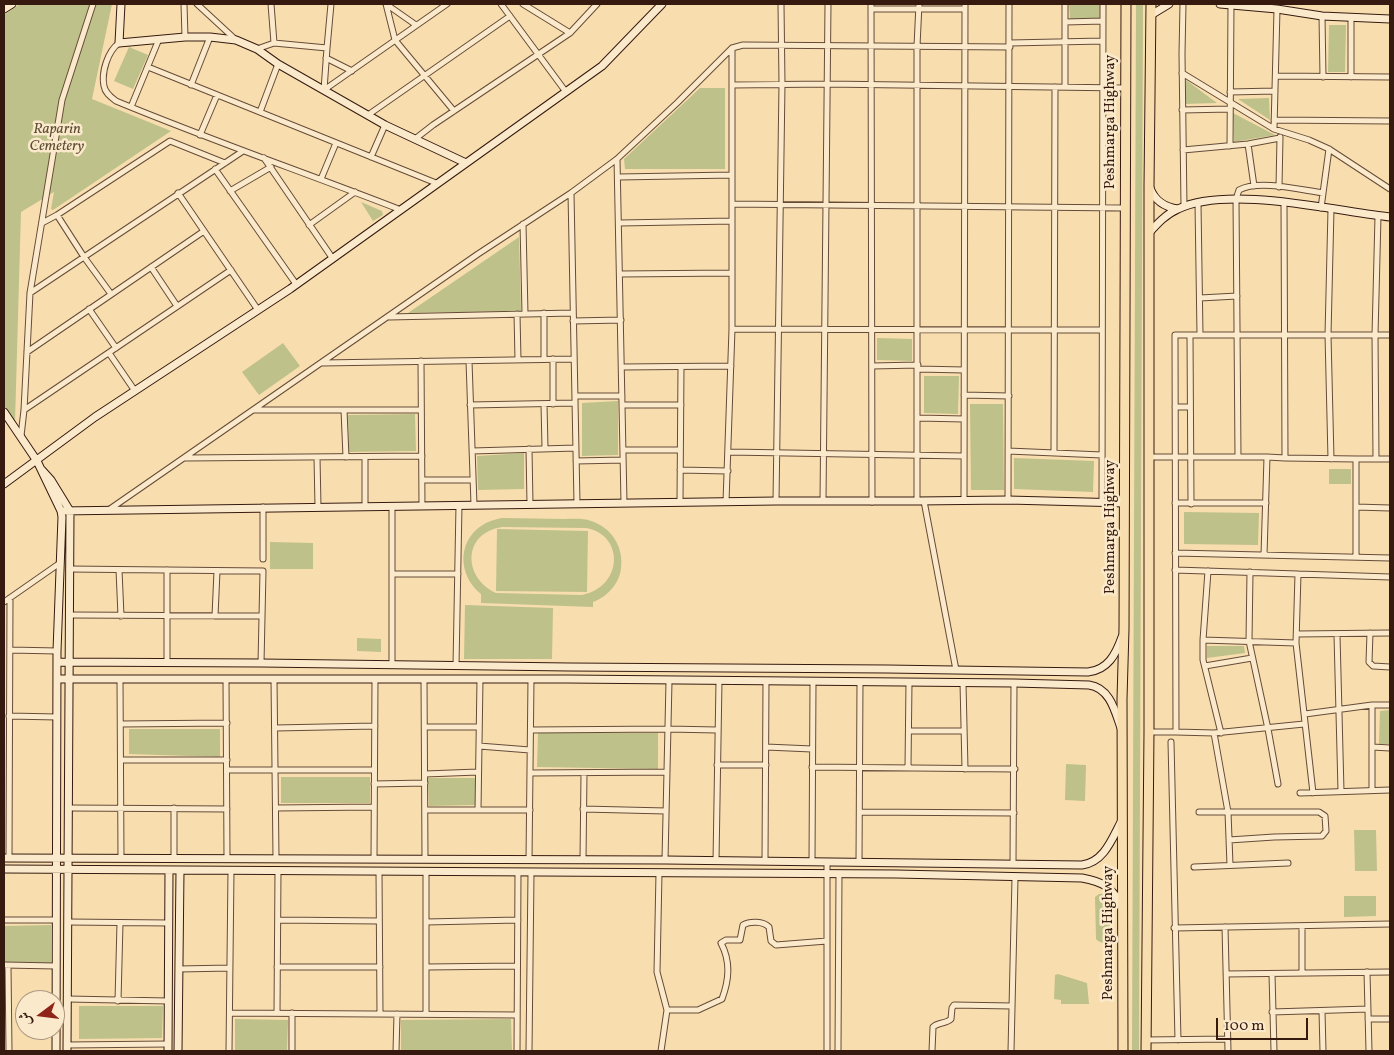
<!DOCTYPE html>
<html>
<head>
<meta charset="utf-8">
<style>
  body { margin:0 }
  #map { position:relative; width:1394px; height:1055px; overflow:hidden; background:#f8deaf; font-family:Vollkorn,Amiri,serif }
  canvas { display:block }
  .frame { position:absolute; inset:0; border:5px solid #361a10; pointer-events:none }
  .north { position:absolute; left:15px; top:990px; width:50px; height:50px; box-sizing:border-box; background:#faeacb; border:1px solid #ac9780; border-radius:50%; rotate:255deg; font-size:14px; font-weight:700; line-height:20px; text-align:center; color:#361a10 }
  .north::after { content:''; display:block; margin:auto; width:18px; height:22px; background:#8f2418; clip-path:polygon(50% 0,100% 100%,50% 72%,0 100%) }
  .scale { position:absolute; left:1216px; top:1018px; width:92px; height:22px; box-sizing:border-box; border:2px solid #361a10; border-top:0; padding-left:6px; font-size:15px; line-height:18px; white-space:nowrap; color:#361a10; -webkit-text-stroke:4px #faeacb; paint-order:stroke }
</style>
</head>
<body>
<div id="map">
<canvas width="1394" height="1055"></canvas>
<div class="frame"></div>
<div class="north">ش</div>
<div class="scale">100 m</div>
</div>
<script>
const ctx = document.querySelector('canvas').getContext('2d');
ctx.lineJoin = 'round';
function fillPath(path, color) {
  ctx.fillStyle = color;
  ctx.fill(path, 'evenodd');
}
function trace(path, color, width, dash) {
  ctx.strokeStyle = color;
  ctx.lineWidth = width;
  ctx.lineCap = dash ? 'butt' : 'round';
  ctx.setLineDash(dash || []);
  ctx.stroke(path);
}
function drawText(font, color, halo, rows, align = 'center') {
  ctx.font = font + ' Vollkorn,serif';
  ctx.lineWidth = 5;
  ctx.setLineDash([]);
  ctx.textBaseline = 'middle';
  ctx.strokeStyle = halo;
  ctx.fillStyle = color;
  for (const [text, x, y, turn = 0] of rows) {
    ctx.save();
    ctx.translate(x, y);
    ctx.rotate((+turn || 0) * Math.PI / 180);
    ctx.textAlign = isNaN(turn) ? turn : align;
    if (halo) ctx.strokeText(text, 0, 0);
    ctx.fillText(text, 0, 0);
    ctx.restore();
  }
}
fillPath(new Path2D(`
  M 20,4 L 112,4 L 92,99 L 171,131 L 53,210 L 51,209 L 54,192 L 21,212 L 15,422 L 4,405 L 4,15 Z
  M 1069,4 L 1100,4 L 1100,19 L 1070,20 Z
  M 1136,4 L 1143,4 L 1139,1051 L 1132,1051 Z
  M 1329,25 L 1346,25 L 1345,72 L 1328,72 Z
  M 129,47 L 148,55 L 133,89 L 114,81 Z
  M 1186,80 L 1217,103 L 1184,104 Z
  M 700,88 L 725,88 L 725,169 L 625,169 L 624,159 Z
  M 1269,98 L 1270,120 L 1238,99 Z
  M 1233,113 L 1275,135 L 1234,142 Z
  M 361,202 L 382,211 L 383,215 L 373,221 Z
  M 519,236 L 521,311 L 408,313 L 519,237 Z
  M 877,338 L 912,339 L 912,361 L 877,360 Z
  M 283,343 L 300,366 L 259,395 L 242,372 Z
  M 924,376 L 959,376 L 958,414 L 924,413 Z
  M 618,401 L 618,455 L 582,456 L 582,403 Z
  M 970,404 L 1003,404 L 1004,490 L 971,490 Z
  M 415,414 L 416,451 L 349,452 L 348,415 Z
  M 524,453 L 524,489 L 478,490 L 477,456 Z
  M 1014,458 L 1094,461 L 1093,492 L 1014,489 Z
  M 1329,469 L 1351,469 L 1351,484 L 1329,484 Z
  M 1184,512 L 1259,513 L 1258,545 L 1184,544 Z
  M 503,518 C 523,518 544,519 564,519 C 573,519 583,518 591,521 C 611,527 624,547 621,568 C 620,583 607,597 593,602 L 593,607 L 481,603 L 481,594 C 450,568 462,523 503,518 ZM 502,527 L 586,528 C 625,535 623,587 582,595 L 496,593 C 463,578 462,533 502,527 Z
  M 497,529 L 588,531 L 587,592 L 496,591 Z
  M 270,542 L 313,543 L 313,569 L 270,569 Z
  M 465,605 L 553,608 L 552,659 L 464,659 Z
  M 357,638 L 381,639 L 381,652 L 357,651 Z
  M 1207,646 L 1244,646 L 1245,653 L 1207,658 Z
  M 1390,710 L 1390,744 L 1379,744 L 1380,711 Z
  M 129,729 L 220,729 L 220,757 L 129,754 Z
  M 538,733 L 658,733 L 658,769 L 537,767 Z
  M 1066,764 L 1086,765 L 1085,801 L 1065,800 Z
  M 281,777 L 370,777 L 370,803 L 281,803 Z
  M 428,778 L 475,778 L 475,805 L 429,806 Z
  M 1354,830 L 1376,830 L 1377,871 L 1355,871 Z
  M 1111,893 L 1110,946 L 1098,941 L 1096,939 L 1095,897 L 1099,894 Z
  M 1344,896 L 1376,896 L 1376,916 L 1344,917 Z
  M 51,925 L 51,963 L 4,963 L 4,926 Z
  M 1058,974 L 1087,983 L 1089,1004 L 1061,1004 L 1061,1000 L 1054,999 L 1055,975 Z
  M 79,1006 L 163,1006 L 162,1038 L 79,1039 Z
  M 235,1019 L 288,1020 L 287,1051 L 235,1051 Z
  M 511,1019 L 512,1051 L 401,1051 L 401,1020 Z`), '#bec18a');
const street = new Path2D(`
  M 184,4 L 185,37
  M 197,4 L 236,40
  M 271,4 L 274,43
  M 386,4 L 395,40 L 454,111
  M 386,4 L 416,25
  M 501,4 L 566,92
  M 523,4 L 570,33
  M 871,4 L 872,502
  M 1065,4 L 1065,87
  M 1183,4 L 1182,54 L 1184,207
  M 871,9 L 965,9
  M 1322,16 L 1323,77
  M 1065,22 L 1103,21
  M 119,43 C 108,51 101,72 104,86 C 105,93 111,97 116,101 C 210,140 306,173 401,210
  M 1010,43 L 1103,41
  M 257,49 L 274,43 L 327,48
  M 326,58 L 352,71
  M 148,67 L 436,183
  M 1182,73 L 1274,129 L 1309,140 L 1329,149 L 1390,189
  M 1276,76 L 1390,77
  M 1351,77 L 1351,17
  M 191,85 L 210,37
  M 732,85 L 827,84 L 1124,88
  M 324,90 L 447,4
  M 324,90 L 327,48 L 331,4
  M 1230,92 L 1275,91
  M 131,107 L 159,39
  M 1182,110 L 1230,109
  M 260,112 L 278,64
  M 368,115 L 510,16
  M 1274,120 L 1390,121
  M 1274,129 L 1277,9
  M 200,135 L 217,95
  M 415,139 L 433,125 L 570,33 L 597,4
  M 1248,144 L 1254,186
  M 1230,146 L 1231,5
  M 1183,150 L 1248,144 L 1280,138
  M 371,157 L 385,125
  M 264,158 L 333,259
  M 617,159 L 624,503
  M 215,169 L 296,284
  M 619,177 L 732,175
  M 321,179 L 336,143
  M 1279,187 L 1280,137
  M 230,191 L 271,167
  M 178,193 L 258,310
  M 571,193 L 577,504
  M 1198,203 L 1200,335
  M 732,204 L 1124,208
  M 1321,208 L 1329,149
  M 1331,209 L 1328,335 L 1331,459
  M 57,215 L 84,257 L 111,294
  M 42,223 L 57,215 L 170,141 L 225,163
  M 620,223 L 732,221
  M 523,224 L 525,314
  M 309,225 L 355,192
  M 151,267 L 177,306
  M 620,274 L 732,273
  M 30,293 L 243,151
  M 1200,298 L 1237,296
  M 89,309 L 116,348
  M 544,313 L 544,359
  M 517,314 L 518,360
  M 389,317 L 573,313
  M 573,321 L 621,320
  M 732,329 L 1102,330
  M 1190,335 L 1191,504
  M 27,352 L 204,231
  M 109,353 L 135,391
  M 553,359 L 553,404
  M 421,361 L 422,506
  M 469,361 L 474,505
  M 322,363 L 574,359
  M 872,366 L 918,365
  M 622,367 L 731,366
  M 918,369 L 964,370
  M 964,395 L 1009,396
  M 575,396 L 622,396
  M 544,404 L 545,448
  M 470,405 L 575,403
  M 622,405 L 681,405
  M 1175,407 L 1190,407
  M 24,410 L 231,270
  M 254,410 L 421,410
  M 344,410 L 346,457
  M 918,418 L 964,419
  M 21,436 L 24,410 L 30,293 L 62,100 L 93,4
  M 529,449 L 530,504
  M 623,450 L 680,450
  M 472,451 L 576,448
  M 1008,451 L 1102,455
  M 729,452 L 964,456
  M 1054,453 L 1055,87
  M 317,457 L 318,507
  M 365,457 L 365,507
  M 1149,457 L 1267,457
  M 1238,457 L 1236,199 L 1239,190 C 1259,179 1301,190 1323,193
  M 185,458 L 422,456
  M 1285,458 L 1356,459
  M 1376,459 L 1375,335 L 1378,216
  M 576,461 L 623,460
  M 680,470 L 728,471
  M 422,480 L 473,480
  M 1008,500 L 1009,4
  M 776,501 L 782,84 L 781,4
  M 823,501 L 828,4
  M 917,501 L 917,46 L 919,4
  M 924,501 L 956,670
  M 964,501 L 965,4
  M 680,502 L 681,367
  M 726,502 L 732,329 L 732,48
  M 1102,502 L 1103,4
  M 1175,503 L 1266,503
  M 1356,507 L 1390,508
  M 110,509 L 478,254 L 571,193 L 617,159 L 677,103 L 732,48 L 743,45 L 1010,47
  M 1175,553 L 1390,558
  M 1264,555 L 1267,457 L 1285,458 L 1284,203
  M 1356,557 L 1356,459 L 1390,459
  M 263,559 L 263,507
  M 69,569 L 263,571 L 261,663
  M 119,570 L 121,616
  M 167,570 L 167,662
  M 1175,570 L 1390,577
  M 1208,571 L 1203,640 L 1203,660 L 1221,733
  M 1250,572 L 1249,641 L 1268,729 L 1278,784
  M 392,574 L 458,574
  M 1298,574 L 1296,643 L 1313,793
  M 4,602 L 60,563
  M 69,615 L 262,616
  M 215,616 L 217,571
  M 1370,633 L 1369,662 L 1373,666 L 1390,667
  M 1297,634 L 1390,633
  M 1337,635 L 1341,791
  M 1203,640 L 1296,643
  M 10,650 L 57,651
  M 392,665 L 392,506
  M 456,666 L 459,505
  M 1205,666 L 1252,658
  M 120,679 L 121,858
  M 226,679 L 227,858
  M 274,679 L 276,858
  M 424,679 L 425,859
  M 963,683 L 965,769
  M 1372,705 L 1372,790
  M 1305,714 L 1372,705 L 1390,705
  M 9,716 L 57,717
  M 121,724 L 227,723
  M 425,727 L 479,727
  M 275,728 L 375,726
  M 531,730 L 668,729 L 717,730
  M 909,731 L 964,731
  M 1149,732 L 1176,732 L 1175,335 L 1390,335
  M 1176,732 L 1214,733 L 1304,724
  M 1214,733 L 1228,812 L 1230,865
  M 1171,742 L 1178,1040
  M 479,746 L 530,750
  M 766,747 L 812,749
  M 1372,747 L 1390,748
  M 121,760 L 227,760
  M 717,765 L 766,765
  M 812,767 L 1015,769
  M 908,767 L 909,682
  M 227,770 L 374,770
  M 530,773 L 667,772
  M 425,774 L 478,772
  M 374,784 L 425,783
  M 1300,793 L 1390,790
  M 70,808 L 227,809
  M 276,808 L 374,807
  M 583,809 L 666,811
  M 425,810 L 530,810
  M 478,810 L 480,679
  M 860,812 L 1014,813
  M 1199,812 L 1319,812 L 1325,816 L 1326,831 L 1322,836 L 1274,837 L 1229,840
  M 9,858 L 10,598
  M 174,858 L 174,808
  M 374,859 L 375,679
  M 529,860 L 531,679
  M 583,860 L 584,773
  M 665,860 L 669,681
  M 716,861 L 719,681
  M 765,861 L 766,681
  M 812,862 L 813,682
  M 859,862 L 860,682
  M 1013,864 L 1014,683
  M 1194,867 L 1288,863
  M 379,871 L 380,1014
  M 659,873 L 657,972 L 667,1010 L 661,1051
  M 4,920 L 56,920
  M 278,920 L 379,921
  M 68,922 L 169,923
  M 426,922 L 518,920
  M 1302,926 L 1302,973
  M 1225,927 L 1228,1051
  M 1174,928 L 1390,924
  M 4,965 L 56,966
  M 8,966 L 9,1051
  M 277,967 L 380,967
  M 426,967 L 517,966
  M 179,969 L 230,968
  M 1367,972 L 1369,1051
  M 1226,974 L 1390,972
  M 1272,974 L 1274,1051
  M 68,999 L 168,1001
  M 118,1001 L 120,923
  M 667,1010 L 698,1010 L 722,999 C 729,980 731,962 721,943 L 726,940 L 740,940 L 743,925 C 750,921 763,921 769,927 L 771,941 L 776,945 L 827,941
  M 1322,1011 L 1323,1051
  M 1272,1012 L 1368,1009
  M 230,1013 L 517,1015
  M 277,1013 L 278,871
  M 426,1014 L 426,871
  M 1368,1019 L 1390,1019
  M 1146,1040 L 1228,1039
  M 67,1045 L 168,1044
  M 229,1051 L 231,870
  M 292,1051 L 292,1013
  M 396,1051 L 397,1014
  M 517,1051 L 518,873
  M 529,1051 L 531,873
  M 827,1051 L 827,862
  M 838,1051 L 839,874
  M 932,1051 L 933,1027 C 938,1022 946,1024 951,1019 L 952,1008 L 954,1005 L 1012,1006
  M 1011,1051 L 1015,878`);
const secondary = new Path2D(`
  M 121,4 L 119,43 L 185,37 L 210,37 L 236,40 L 257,49 L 278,64 L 385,125 L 466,163
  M 1220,4 L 1277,9 L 1322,16 L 1390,19
  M 4,9 L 12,4
  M 1151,15 L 1169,4
  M 1150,188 C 1155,201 1164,207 1178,209
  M 1149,233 C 1157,224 1166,214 1178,209 C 1228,185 1335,211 1390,217
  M 4,412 L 37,461 L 61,511 L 62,517 L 57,651 L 56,1051
  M 42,470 L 51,480 L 70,511 L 67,1051
  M 4,484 L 95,417 L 290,289 L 602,66 L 662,4
  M 61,511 L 776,501 L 917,501 L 1008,500 L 1125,503
  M 57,662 L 261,663 L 569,667 L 887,669 L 1088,672 C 1108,670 1116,654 1122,637
  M 57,679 L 568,679 L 1014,683 L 1089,685 C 1110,688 1115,711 1121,728
  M 4,858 L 665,860 L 1082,865 C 1104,862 1112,839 1121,822
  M 4,869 L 896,874 L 1082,878 C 1104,882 1110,887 1122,904
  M 168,1051 L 169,871
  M 178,1051 L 180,871`);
const highway = new Path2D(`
  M 1123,1051 L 1122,699 L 1124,629 L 1126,4
  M 1146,1051 L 1149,732 L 1149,186 L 1151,4`);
trace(street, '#664b38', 7);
trace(secondary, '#361a10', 9);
trace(highway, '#361a10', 11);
trace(street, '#faeacb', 5);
trace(secondary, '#faeacb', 7);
trace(highway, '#f8deaf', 9);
drawText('15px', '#361a10', '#faeacb', [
  ["Peshmarga Highway",1111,122,-90],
  ["Peshmarga Highway",1111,527,-90],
  ["Peshmarga Highway",1109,933,-90]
]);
drawText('italic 15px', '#5f4c35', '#faeacb', [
  ["Raparin",57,130],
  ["Cemetery",57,147]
]);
</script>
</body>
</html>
